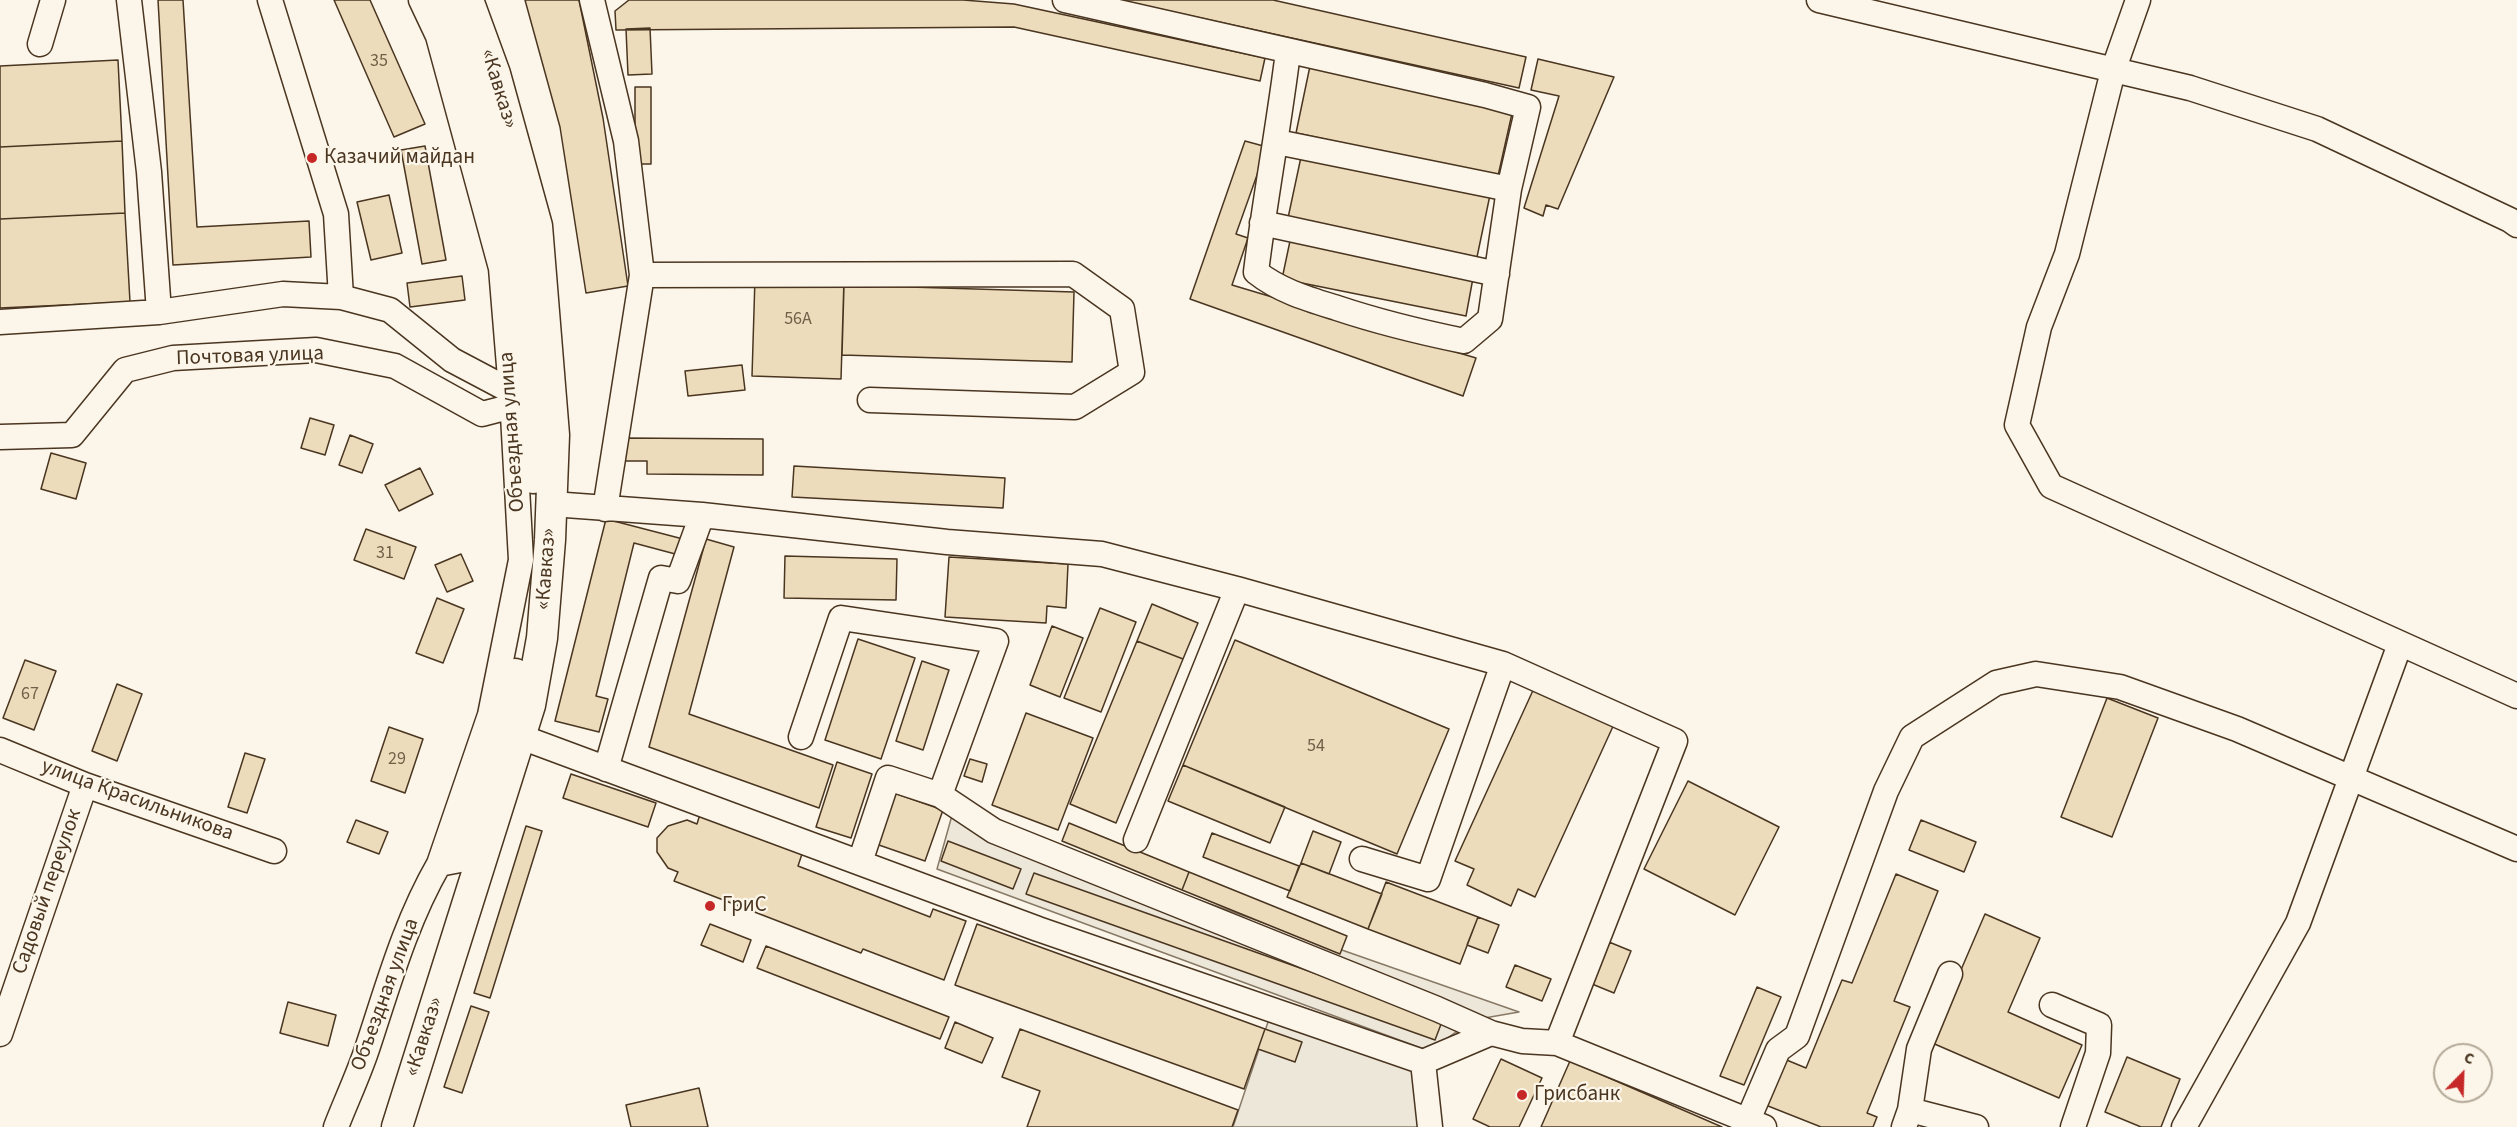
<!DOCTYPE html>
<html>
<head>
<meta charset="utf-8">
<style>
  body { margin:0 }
  #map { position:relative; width:2517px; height:1127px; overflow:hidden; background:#fbf6e9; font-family:"Source Sans 3",sans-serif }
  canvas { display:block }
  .north { position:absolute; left:2433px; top:1043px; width:60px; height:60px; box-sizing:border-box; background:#fbf6e9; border:2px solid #b4a999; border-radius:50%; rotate:23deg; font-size:16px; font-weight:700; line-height:24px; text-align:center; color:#4a3520 }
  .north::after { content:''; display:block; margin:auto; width:21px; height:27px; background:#c62828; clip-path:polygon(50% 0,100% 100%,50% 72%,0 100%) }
</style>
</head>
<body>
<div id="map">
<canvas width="2517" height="1127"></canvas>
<div class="north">С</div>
</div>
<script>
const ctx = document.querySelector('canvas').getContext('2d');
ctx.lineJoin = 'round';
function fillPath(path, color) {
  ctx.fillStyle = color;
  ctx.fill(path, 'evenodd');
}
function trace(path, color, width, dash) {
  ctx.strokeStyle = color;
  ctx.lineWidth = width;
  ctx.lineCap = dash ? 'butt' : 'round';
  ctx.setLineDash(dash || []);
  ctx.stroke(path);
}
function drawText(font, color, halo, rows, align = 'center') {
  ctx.font = font + ' "Source Sans 3",sans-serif';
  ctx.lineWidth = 4.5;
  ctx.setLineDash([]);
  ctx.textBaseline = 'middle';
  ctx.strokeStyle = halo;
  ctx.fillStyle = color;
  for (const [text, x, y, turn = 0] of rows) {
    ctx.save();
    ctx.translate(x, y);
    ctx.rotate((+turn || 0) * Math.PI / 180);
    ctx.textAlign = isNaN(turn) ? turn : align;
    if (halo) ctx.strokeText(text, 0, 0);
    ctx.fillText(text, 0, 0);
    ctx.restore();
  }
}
const parking = new Path2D(`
  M 956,801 L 1119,872 L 1519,1012 L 1473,1020 L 1429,1051 L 937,869 Z
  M 1272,1010 L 1423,1062 L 1430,1127 L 1233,1127 Z`);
fillPath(parking, '#ede7d9');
trace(parking, '#887966', 1.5);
const building = new Path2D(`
  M 158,0 L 183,0 L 197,227 L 309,221 L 311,257 L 173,265 Z
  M 334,0 L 370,0 L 425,124 L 394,137 Z
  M 525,0 L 579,0 L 603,118 L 628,286 L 586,293 L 560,127 Z
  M 629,0 L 963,0 L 1014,4 L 1265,58 L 1260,81 L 1014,27 L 616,30 L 615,11 Z
  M 1119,0 L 1273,0 L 1526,57 L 1519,88 Z
  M 650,28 L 652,74 L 628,75 L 626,29 Z
  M 1538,59 L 1614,77 L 1558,209 L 1546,205 L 1543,216 L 1524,208 L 1559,96 L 1531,90 Z
  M 118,60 L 122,141 L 0,147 L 0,66 Z
  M 1310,66 L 1513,109 L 1498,176 L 1296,133 Z
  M 635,87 L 651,87 L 651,164 L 635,164 Z
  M 122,141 L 125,213 L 0,219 L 0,147 Z
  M 1245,141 L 1267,147 L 1236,234 L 1248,238 L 1232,285 L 1476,358 L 1463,396 L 1190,299 Z
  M 425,146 L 446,260 L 422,264 L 401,150 Z
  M 1301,157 L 1490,195 L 1477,257 L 1288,218 Z
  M 389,195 L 402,253 L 371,260 L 357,202 Z
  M 125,213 L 130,302 L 0,308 L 0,219 Z
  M 1290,241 L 1473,278 L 1466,316 L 1282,279 Z
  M 462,276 L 465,300 L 410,307 L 407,283 Z
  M 755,278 L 844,280 L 841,379 L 752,376 Z
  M 844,285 L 1074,292 L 1072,362 L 842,355 Z
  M 742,365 L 745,390 L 688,396 L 685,371 Z
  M 310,418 L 334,425 L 325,455 L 301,448 Z
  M 350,435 L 373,444 L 362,473 L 339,465 Z
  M 623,438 L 763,439 L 763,475 L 647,474 L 647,461 L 623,461 Z
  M 51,453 L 86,463 L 76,499 L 41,489 Z
  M 794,466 L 1005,478 L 1003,508 L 792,497 Z
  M 420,468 L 433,494 L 399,511 L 385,485 Z
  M 606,519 L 683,539 L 679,555 L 634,543 L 596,696 L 608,699 L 599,732 L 555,721 Z
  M 366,529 L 416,547 L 404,579 L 354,560 Z
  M 706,539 L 734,547 L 689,714 L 833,765 L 819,808 L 649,747 Z
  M 461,554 L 473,581 L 447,592 L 435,565 Z
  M 785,556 L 897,559 L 896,600 L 784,598 Z
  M 949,557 L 1068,564 L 1066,608 L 1047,606 L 1046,623 L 945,617 Z
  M 437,598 L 464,609 L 443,663 L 416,653 Z
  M 1152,604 L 1198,623 L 1183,659 L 1137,641 Z
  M 1100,608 L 1136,622 L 1101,712 L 1064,698 Z
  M 1052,626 L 1083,638 L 1060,697 L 1030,685 Z
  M 858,639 L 915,658 L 881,759 L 825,740 Z
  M 1235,640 L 1449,729 L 1397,854 L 1183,765 Z
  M 1137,641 L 1183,659 L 1116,823 L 1070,804 Z
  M 25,660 L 56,671 L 34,730 L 3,718 Z
  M 922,661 L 949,670 L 923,750 L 896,741 Z
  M 117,684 L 142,694 L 117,761 L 92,751 Z
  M 1535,686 L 1615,722 L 1535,897 L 1518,889 L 1511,906 L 1467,885 L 1474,869 L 1455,861 Z
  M 2107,698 L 2158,718 L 2112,837 L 2061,817 Z
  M 1026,713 L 1093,738 L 1058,830 L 992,805 Z
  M 389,727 L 423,739 L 405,793 L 371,781 Z
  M 245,753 L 265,759 L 247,813 L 228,807 Z
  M 970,759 L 987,764 L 982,782 L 964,776 Z
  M 837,762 L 872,774 L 851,838 L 816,827 Z
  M 1183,765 L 1285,807 L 1270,843 L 1168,801 Z
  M 571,774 L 656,803 L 648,827 L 563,798 Z
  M 1688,781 L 1779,827 L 1735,915 L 1644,869 Z
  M 894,793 L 943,810 L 925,861 L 876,844 Z
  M 700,814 L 802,854 L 798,866 L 930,917 L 933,909 L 966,921 L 944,980 L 863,949 L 861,953 L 674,881 L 678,872 L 668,868 L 657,852 L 657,838 L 668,826 L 687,820 L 697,824 Z
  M 356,820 L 388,832 L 379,854 L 347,842 Z
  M 1921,820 L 1976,842 L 1964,872 L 1909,850 Z
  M 1069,823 L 1189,872 L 1182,890 L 1062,841 Z
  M 526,826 L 542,831 L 490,998 L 474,993 Z
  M 1313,831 L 1341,842 L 1329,874 L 1301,863 Z
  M 1212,833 L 1299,866 L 1290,891 L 1203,857 Z
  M 948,841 L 1021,869 L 1013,889 L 941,861 Z
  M 1301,863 L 1382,894 L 1368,929 L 1287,897 Z
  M 1189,872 L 1347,936 L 1340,954 L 1182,890 Z
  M 1034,873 L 1443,1019 L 1435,1040 L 1026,894 Z
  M 1896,874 L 1938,891 L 1894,1001 L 1910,1007 L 1867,1113 L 1877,1117 L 1873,1127 L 1821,1127 L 1758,1102 L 1777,1056 L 1806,1068 L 1842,980 L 1852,983 Z
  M 1386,882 L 1478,917 L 1460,964 L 1368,929 Z
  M 1985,914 L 2040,938 L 2008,1012 L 2082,1045 L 2059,1098 L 1930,1042 Z
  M 1478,917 L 1499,925 L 1488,953 L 1467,945 Z
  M 710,924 L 751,940 L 743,962 L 701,945 Z
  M 977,924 L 1265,1029 L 1244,1089 L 955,985 Z
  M 1609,942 L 1631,951 L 1614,993 L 1592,984 Z
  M 766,946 L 949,1017 L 940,1039 L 757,968 Z
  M 1515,965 L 1551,979 L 1542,1001 L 1506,987 Z
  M 1757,987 L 1781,997 L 1744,1085 L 1720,1076 Z
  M 288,1002 L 336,1015 L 328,1046 L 280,1033 Z
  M 471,1006 L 489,1012 L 462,1093 L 444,1087 Z
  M 955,1022 L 993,1038 L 982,1063 L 945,1048 Z
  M 1020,1029 L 1238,1110 L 1232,1127 L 1027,1127 L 1040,1091 L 1002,1077 Z
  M 1265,1029 L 1302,1042 L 1295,1062 L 1258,1049 Z
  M 2127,1057 L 2180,1079 L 2161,1127 L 2141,1127 L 2105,1112 Z
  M 1501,1059 L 1542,1078 L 1519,1127 L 1490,1127 L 1473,1119 Z
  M 1570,1061 L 1722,1127 L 1541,1127 Z
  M 699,1088 L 708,1127 L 631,1127 L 626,1105 Z`);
fillPath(building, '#ecdcbc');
trace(building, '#4a3520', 1.5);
const minor = new Path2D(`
  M 129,0 L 149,172 L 159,312
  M 270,0 L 336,214 L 341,297
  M 421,0 L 438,36 L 501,268 L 513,415 L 521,560 L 490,715 L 439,864
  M 592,0 L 626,141 L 642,275
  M 1065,0 L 1485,95 L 1528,107 L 1509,189 L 1490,319 L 1464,341 C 1420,332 1379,322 1337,308 C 1308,299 1280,291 1256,272 C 1265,198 1279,125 1288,52
  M 1819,0 L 2190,88 L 2317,129 L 2510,220 L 2517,225
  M 2138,0 L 2113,71 L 2067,254 L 2039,327 L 2017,425 L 2051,486 L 2517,696
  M 40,44 L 53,0
  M 1277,142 L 1509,189
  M 1262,223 L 1497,274
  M 0,322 L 159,312 L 283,294 L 341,297 L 390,310 L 452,360 L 522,397
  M 0,437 L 72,435 L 125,370 L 173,358 L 316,350 L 395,366 L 482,414 L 528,402
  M 552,504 L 702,515 L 947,542 L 1102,554 L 1237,589
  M 605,509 L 642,275 L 1073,274 L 1122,309 L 1132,372 L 1075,407 L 870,400
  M 1503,664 L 1675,741 L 1557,1043
  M 505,731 L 1038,929 L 1423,1062 L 1430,1127
  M 801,737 L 841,618 L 996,641 L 940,795 L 888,778 L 860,862
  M 0,750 L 85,785 L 274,851
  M 606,769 L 661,578 L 678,581 L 702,515
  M 940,795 L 994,831 L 1437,1009 L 1491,1033 L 1423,1062
  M 1136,840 L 1237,589 L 1503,664 L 1428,879 L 1362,859
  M 2052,1005 L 2099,1025 L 2098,1053 L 2073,1127
  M 1491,1033 L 1522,1041 L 1557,1043 L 1764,1127
  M 0,1034 L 85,785
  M 1910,1110 L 1976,1127
  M 1748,1120 L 1778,1050 L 1797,1036 L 1886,791 L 1912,737 L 1996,683 L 2036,674 L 2120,687 L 2237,729 L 2517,849
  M 336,1127 C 346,1101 358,1076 367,1049 C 388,986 405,923 439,864 L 460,860
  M 1904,1127 L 1910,1110 L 1919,1049 L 1950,974
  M 2184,1127 L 2298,923 L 2400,644`);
const major = new Path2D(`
  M 446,0 L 486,123 L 516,235 L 534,447 L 533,478
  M 467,838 L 510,699 L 515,674
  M 397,1127 L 530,705 L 542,638 L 550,540 L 554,435 L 537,226 L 495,74 L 468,0`);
trace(minor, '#4a3520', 27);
trace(major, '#4a3520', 33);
trace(minor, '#fbf6e9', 24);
trace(major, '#fbf6e9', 30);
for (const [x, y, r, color] of [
  [312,158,6,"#c62828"],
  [710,906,6,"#c62828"],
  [1522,1095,6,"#c62828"]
]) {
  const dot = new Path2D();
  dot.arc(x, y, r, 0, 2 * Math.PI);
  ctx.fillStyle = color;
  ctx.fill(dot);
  trace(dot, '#fbf6e9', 2);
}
drawText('18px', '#725f47', null, [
  ["35",379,62],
  ["56А",798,320],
  ["31",385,554],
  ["67",30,695],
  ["54",1316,747],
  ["29",397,760]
]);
drawText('21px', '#4a3520', '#fbf6e9', [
  ["«Кавказ»",498,89,73],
  ["Почтовая улица",250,357,-2],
  ["Объездная улица",513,432,-94],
  ["«Кавказ»",547,569,-86],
  ["улица Красильникова",137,801,20],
  ["Садовый переулок",48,892,-71],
  ["Объездная улица",386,995,-70],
  ["«Кавказ»",425,1037,-72]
]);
drawText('21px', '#4a3520', '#fbf6e9', [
  ["Казачий майдан",324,158],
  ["ГриС",722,906],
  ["Грисбанк",1534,1095]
], 'left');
</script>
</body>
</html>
